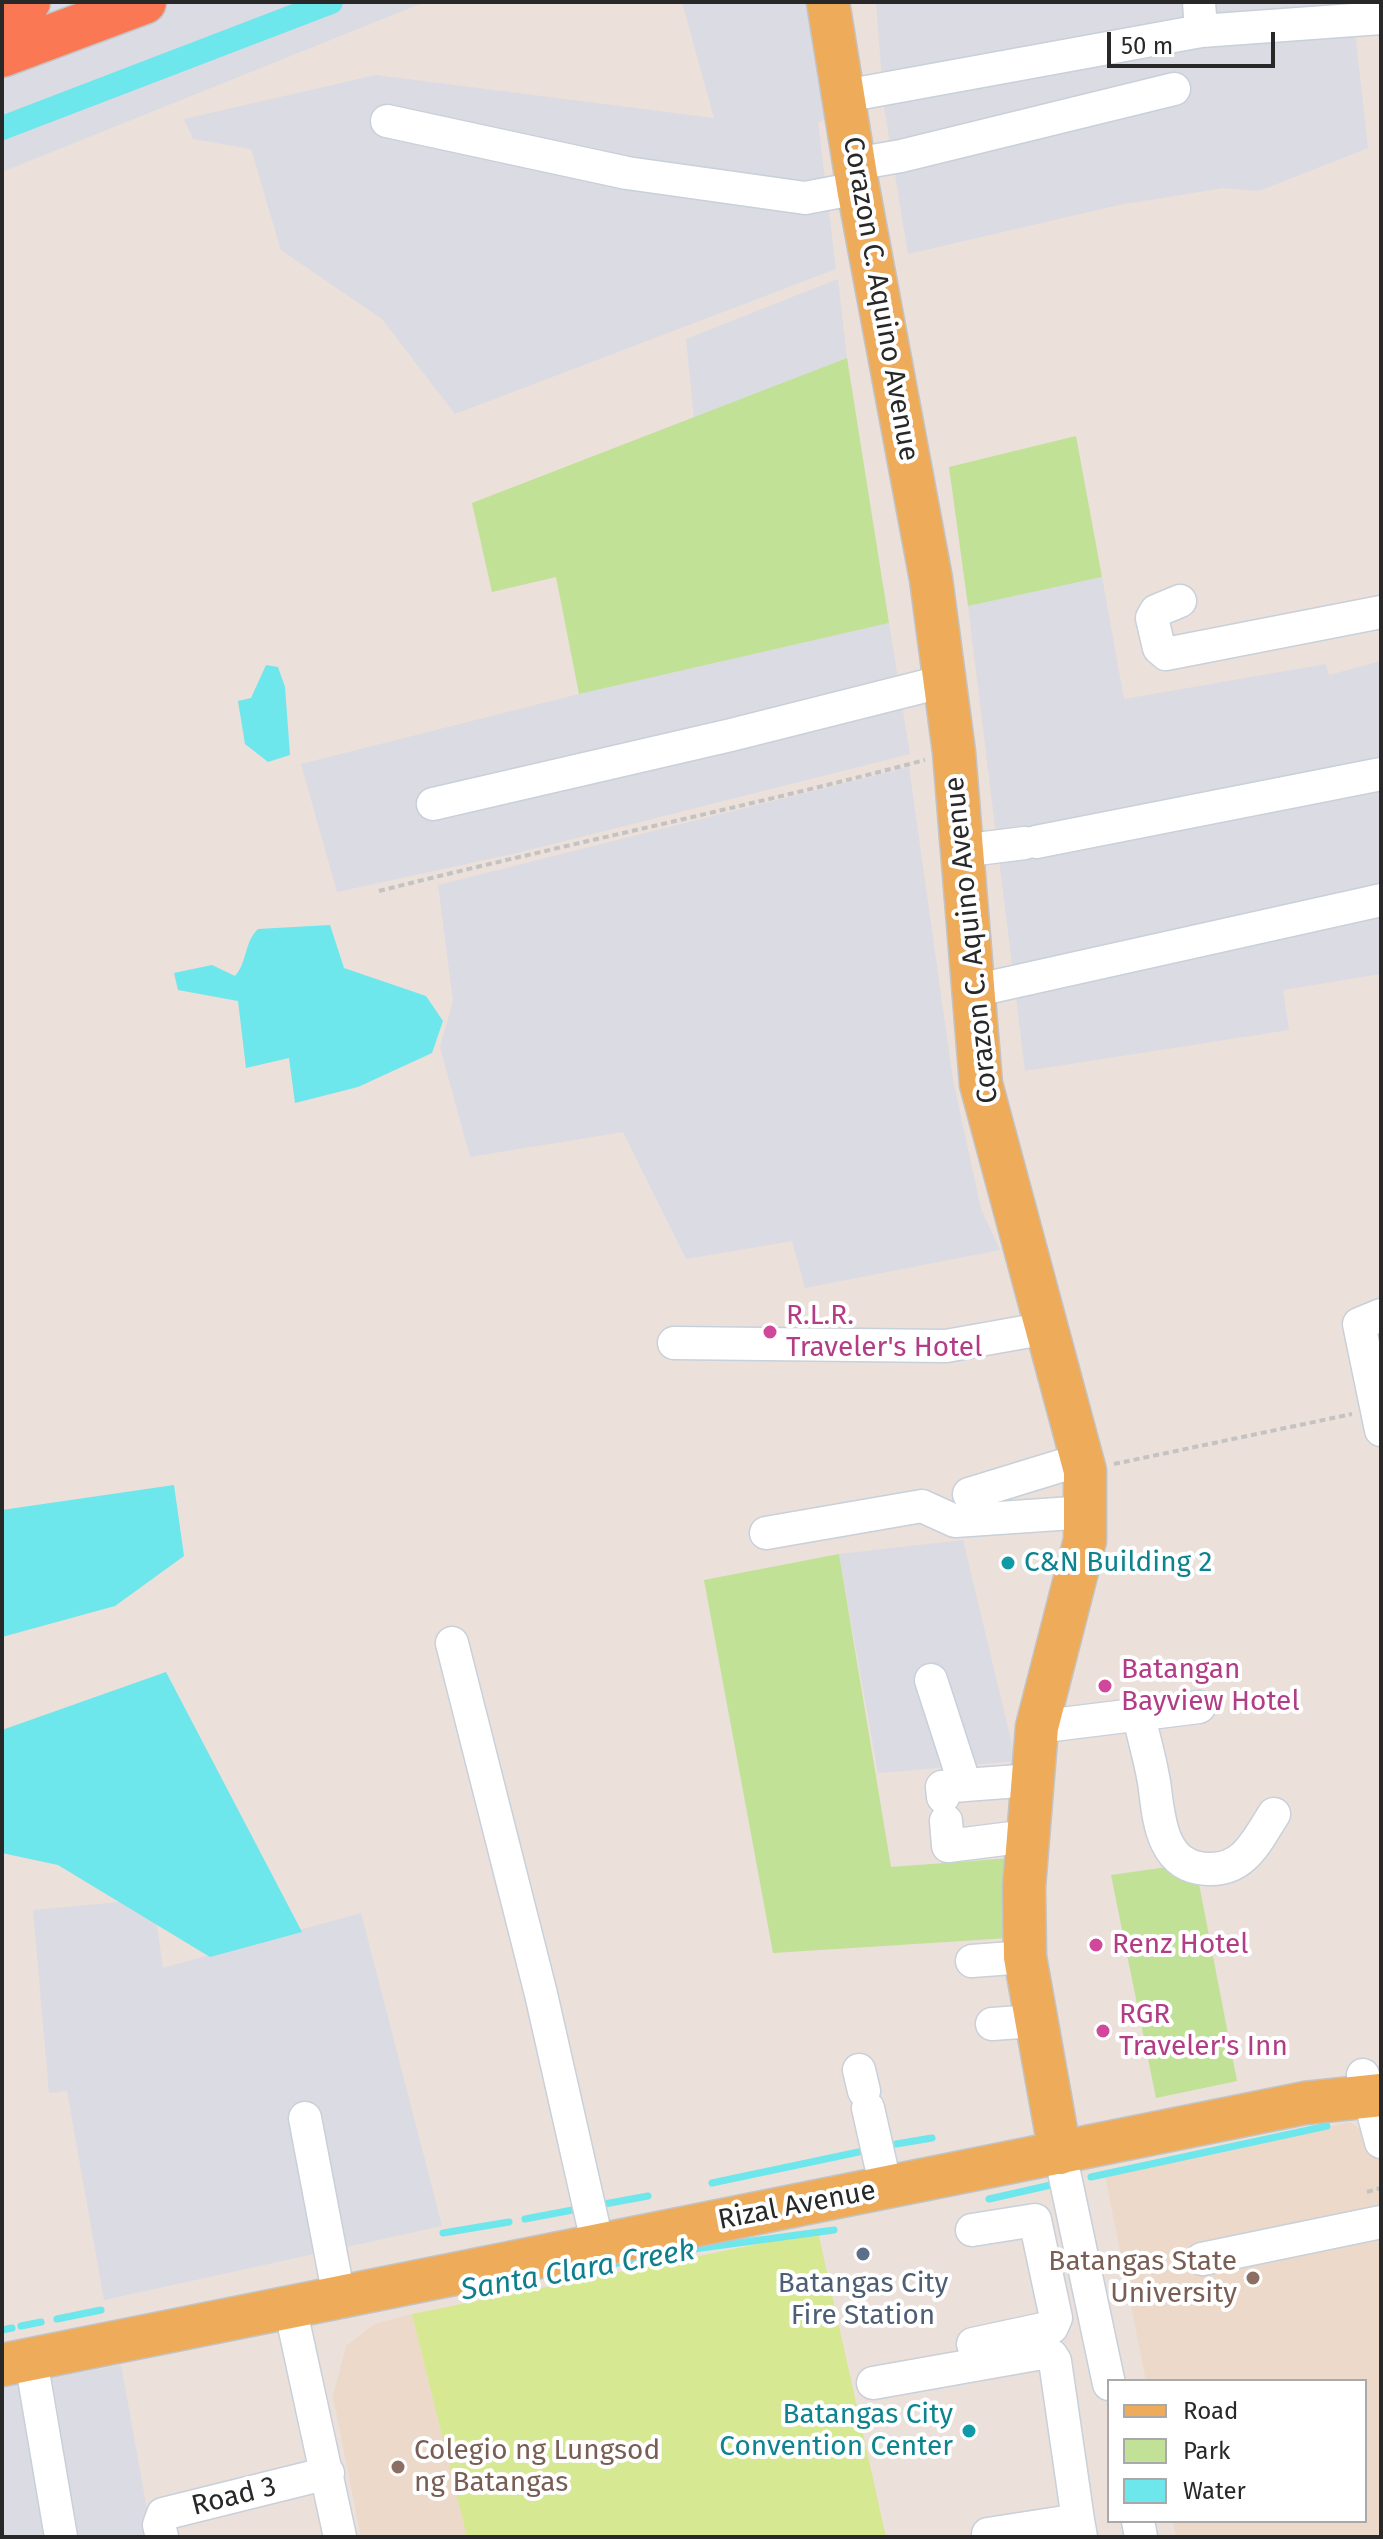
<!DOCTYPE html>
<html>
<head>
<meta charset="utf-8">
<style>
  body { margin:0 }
  #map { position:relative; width:1383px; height:2539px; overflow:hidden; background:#ebe0da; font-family:"Fira Sans",sans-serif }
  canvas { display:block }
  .frame { position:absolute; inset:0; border:4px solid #282828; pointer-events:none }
  .legend { position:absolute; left:1107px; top:2379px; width:260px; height:144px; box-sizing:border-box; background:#fff; border:2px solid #a9a9a9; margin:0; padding:10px 14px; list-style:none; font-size:24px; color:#282828 }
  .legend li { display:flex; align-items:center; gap:16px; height:40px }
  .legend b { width:40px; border:2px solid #a9a9a9 }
  .scale { position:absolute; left:1107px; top:32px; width:168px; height:36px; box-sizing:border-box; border:4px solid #282828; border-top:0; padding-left:10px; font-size:24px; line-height:28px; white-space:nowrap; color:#282828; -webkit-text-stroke:6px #fff; paint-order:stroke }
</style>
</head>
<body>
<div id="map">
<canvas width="1383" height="2539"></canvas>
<div class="frame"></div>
<ul class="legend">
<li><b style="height:10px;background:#eeac5b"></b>Road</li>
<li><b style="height:22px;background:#c0e196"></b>Park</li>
<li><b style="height:22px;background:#6de6ec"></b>Water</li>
</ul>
<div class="scale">50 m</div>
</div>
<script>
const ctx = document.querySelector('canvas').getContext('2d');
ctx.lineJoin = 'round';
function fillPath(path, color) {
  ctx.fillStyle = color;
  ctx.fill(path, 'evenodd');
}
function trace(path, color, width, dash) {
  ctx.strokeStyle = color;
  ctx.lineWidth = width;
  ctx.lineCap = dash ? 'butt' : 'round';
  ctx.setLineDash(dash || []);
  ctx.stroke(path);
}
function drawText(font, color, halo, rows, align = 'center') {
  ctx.font = font + ' "Fira Sans",sans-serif';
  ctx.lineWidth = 8;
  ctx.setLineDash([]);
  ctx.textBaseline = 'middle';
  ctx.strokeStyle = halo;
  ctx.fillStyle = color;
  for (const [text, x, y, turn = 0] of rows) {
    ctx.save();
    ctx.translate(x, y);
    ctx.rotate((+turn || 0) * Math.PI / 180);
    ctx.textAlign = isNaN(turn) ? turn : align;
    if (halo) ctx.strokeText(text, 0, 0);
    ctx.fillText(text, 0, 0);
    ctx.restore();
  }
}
fillPath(new Path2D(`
  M 2,2 L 425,2 L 2,172 Z
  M 682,2 L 805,2 L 833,118 L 818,122 L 836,269 L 455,414 L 382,319 L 281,250 L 251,149 L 193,139 L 184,119 L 376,75 L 714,118 Z
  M 876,2 L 1381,2 L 1381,28 L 1355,31 L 1368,148 L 1259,191 L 1223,188 L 1119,205 L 908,254 L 884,107 Z
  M 838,279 L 847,358 L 694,419 L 686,339 Z
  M 1102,577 L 1124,699 L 1326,664 L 1329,675 L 1381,661 L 1381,974 L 1283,990 L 1289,1030 L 1025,1071 L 968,606 Z
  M 889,623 L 910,754 L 517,853 L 337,892 L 301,764 L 579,694 Z
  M 909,767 L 953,1080 L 981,1209 L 1000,1250 L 805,1288 L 792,1241 L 686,1259 L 623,1132 L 470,1157 L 440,1047 L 453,1001 L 438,885 Z
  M 963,1540 L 1016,1761 L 878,1773 L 839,1554 Z
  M 153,1899 L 163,1968 L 361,1913 L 442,2226 L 104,2300 L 67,2091 L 49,2093 L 33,1910 Z
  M 121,2365 L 152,2537 L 2,2537 L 2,2387 Z`), '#dbdbe3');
fillPath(new Path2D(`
  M 1381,2121 L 1381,2537 L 1176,2537 L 1173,2521 L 1365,2521 L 1365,2381 L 1146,2381 L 1105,2176 L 1350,2122 L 1359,2128 Z
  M 412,2314 L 467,2537 L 361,2537 L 333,2396 L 346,2346 L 375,2324 Z`), '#ecd9c9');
fillPath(new Path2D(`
  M 847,358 L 889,623 L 579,694 L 556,577 L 492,592 L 472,503 Z
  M 1076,436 L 1102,577 L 968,606 L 949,467 Z
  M 839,1554 L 891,1867 L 1011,1858 L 1009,1938 L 773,1953 L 704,1580 Z
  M 1195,1863 L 1237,2081 L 1156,2098 L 1111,1875 Z`), '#c0e196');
fillPath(new Path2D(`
  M 818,2232 L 886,2537 L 467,2537 L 412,2314 Z`), '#d7e892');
fillPath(new Path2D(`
  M 266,665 L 278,667 L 285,687 L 290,755 L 268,762 L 245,744 L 238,701 L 251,698 Z
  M 330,925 L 344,968 L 426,996 L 443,1021 L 432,1053 L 358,1087 L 295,1103 L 289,1058 L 246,1068 L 238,1001 L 178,990 L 174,973 L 212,965 L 235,976 C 248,961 244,942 258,929 Z
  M 174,1485 L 184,1556 L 115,1606 L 2,1637 L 2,1510 Z
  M 166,1672 L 302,1932 L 210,1957 L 58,1865 L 2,1853 L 2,1730 Z`), '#6de6ec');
trace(new Path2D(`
  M 896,2144 L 932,2138
  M 1091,2177 L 1327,2126
  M 712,2183 L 868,2150
  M 989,2199 L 1051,2185
  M 599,2205 L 648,2196
  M 525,2219 L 583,2208
  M 443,2233 L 509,2222
  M 572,2272 L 679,2251 L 834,2230
  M 57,2319 L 101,2310
  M 21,2326 L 41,2322
  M 2,2330 L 12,2328`), '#6de6ec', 7);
trace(new Path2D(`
  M 2,128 L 331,2`), '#6de6ec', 24);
const minor = new Path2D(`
  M 1199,2 L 1201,31
  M 845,96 L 1201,31 L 1381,18
  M 387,121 L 627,173 L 805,198 L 858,188
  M 855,164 L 901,156 L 1174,89
  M 1180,601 L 1156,611 L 1152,618 L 1159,648 L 1166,654 L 1381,612
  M 433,804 L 731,735 L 945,681
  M 1036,842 L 1381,774
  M 961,851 L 1025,843
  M 973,991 L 1381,900
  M 1381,1315 L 1359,1324 L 1381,1430
  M 674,1343 L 946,1346 L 1047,1328
  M 969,1494 L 1083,1459
  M 766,1533 L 922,1506 L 955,1521 L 1087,1512
  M 452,1643 L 541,1994 L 598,2246
  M 931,1680 L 965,1785 L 1032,1780
  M 1139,1716 C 1144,1740 1152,1765 1155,1789 C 1159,1822 1163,1867 1207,1869 C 1244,1871 1256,1842 1274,1814
  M 1037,1727 L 1199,1707
  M 943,1797 L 942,1787 L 965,1785
  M 946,1821 L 948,1846 L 1028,1836
  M 972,1961 L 1025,1957
  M 992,2024 L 1035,2021
  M 859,2070 L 864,2091
  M 1363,2075 L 1381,2142
  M 868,2108 L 886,2188
  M 305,2118 L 339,2297
  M 1060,2153 L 1109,2384
  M 972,2230 L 1035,2220 L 1056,2318 L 1052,2327 L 973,2344
  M 1202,2259 L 1381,2222
  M 290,2307 L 340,2537
  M 31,2360 L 61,2537
  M 873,2383 L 1042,2353 L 1051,2355 L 1055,2361 L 1078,2520
  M 1138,2521 L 1141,2537
  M 988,2534 L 1078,2520 L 1081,2537
  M 162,2537 L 159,2525 L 163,2514 L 328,2473`);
const major = new Path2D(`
  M 828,2 L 858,188 L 931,579 L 954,752 L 981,1084 L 1085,1471 L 1085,1540 L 1037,1727 L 1024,1887 L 1025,1957 L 1060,2153
  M 2,2365 L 1305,2103 L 1381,2095`);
const highway = new Path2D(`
  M 2,12 L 28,2
  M 2,55 L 144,2`);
trace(minor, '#c8d0da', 35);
trace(major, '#c3c3c3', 45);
trace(highway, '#c3c3c3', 47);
trace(new Path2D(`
  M 379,891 C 561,845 744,808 925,760
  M 1114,1464 L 1352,1414
  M 1367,2192 L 1381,2188`), '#c3c3c3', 4, [6, 4]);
trace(minor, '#fff', 32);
trace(major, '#eeac5b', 42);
trace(highway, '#fb7854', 44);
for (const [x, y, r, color] of [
  [770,1332,8,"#d1479c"],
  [1008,1563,8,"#0f9aa8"],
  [1105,1686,8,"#d1479c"],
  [1096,1945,8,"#d1479c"],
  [1103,2031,8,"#d1479c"],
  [863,2254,8,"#5c6f8a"],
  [1253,2278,8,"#8d6e63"],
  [969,2431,8,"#0f9aa8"],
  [398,2467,8,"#8d6e63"]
]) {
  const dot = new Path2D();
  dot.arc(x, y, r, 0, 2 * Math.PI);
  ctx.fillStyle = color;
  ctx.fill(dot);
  trace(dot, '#fff', 3);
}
drawText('28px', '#282828', '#fff', [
  ["Corazon C. Aquino Avenue",880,299,80],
  ["Corazon C. Aquino Avenue",972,940,-96],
  ["Rizal Avenue",797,2206,-11],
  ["Road 3",234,2497,-14]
]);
drawText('28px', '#b23c85', '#fff', [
  ["R.L.R.",786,1316],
  ["Traveler's Hotel",786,1348],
  ["Batangan",1121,1670],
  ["Bayview Hotel",1121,1702],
  ["Renz Hotel",1112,1945],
  ["RGR",1119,2015],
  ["Traveler's Inn",1119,2047]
], 'left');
drawText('28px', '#0d838f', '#fff', [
  ["C&N Building 2",1024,1563],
  ["Batangas City",953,2415,"right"],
  ["Convention Center",953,2447,"right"]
], 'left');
drawText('28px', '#785e54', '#fff', [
  ["Batangas State",1237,2262],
  ["University",1237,2294],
  ["Colegio ng Lungsod",414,2451,"left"],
  ["ng Batangas",414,2483,"left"]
], 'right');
drawText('28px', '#4e5e75', '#fff', [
  ["Batangas City",863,2284],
  ["Fire Station",863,2316]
]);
drawText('italic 30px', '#0f7f8e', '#fff', [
  ["Santa Clara Creek",578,2271,-10]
]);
</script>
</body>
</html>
